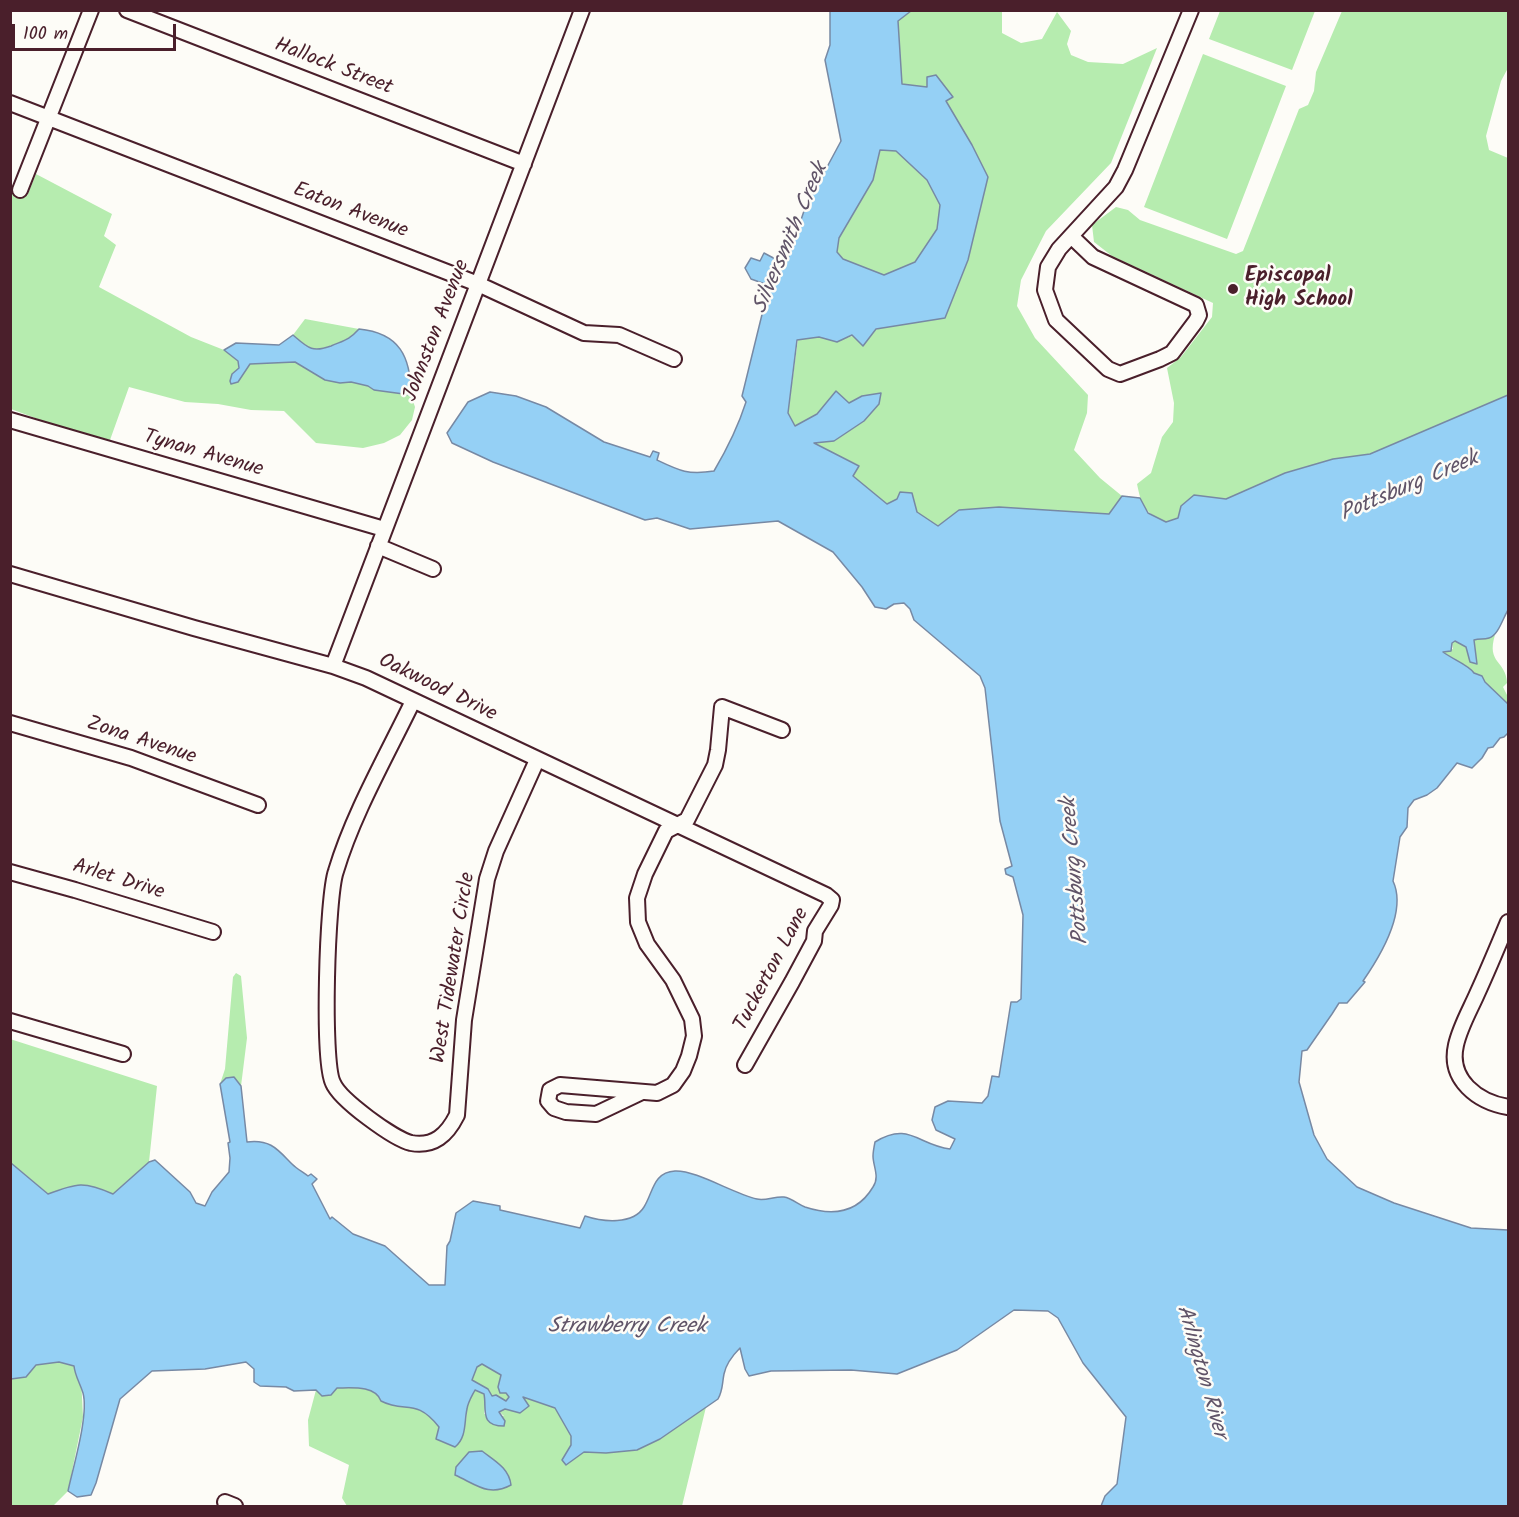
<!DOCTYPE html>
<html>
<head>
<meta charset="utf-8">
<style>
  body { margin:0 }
  #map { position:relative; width:1519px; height:1517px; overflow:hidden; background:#fdfcf7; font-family:Kalam,sans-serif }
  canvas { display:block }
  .frame { position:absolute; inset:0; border:12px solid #4a1f2b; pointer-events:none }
  .scale { position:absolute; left:12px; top:24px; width:164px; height:27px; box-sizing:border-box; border:3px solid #4a1f2b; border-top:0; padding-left:8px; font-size:18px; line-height:21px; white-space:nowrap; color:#4a1f2b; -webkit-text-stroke:4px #fdfcf7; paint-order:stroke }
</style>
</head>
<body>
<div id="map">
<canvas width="1519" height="1517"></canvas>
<div class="frame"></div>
<div class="scale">100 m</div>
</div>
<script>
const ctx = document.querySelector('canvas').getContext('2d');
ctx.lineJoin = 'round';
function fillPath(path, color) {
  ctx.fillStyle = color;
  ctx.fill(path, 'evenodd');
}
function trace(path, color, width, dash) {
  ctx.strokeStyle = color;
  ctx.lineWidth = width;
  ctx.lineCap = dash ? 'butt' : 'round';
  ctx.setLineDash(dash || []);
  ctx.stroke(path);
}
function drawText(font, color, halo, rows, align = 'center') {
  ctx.font = font + ' Kalam,sans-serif';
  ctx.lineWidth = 5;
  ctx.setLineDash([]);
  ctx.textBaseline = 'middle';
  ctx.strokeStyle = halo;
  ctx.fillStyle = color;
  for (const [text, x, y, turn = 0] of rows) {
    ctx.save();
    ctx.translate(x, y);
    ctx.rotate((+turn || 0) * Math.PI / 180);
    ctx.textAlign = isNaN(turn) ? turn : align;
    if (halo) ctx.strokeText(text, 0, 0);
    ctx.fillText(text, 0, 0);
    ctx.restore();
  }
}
fillPath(new Path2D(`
  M 911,11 L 1002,11 L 1002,33 L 1021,43 L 1042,39 L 1057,12 L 1071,31 L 1067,44 L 1071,55 L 1088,62 L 1123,64 L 1157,48 L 1111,163 L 1046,231 L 1021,280 L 1017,306 L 1035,338 L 1088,395 L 1087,413 L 1074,450 L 1100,478 L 1122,496 L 1109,514 L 999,507 L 959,510 L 938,526 L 897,499 L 887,504 L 853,476 L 858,465 L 813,443 L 834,441 L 864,421 L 879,404 L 862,396 L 849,403 L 836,391 L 817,414 L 795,426 L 788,413 L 798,339 L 819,337 L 837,342 C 870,327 909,324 945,318 L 968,260 L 988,177 L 972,145 L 945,101 L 952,97 L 927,87 L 902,84 L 898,21 Z
  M 1220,11 L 1220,10 L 1315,11 L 1292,70 L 1209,39 Z
  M 1342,11 L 1508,11 L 1508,68 L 1501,81 L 1486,136 L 1489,150 L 1508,158 L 1508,395 L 1370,454 L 1333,459 L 1285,473 L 1226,499 L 1194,495 L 1181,506 L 1178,518 L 1165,522 C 1144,511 1142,508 1137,484 L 1151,473 L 1162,437 L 1173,422 L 1174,403 L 1167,368 L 1181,357 L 1212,317 L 1213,303 L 1112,256 L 1094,242 L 1092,225 L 1116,207 L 1128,210 L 1140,220 L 1236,254 L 1243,251 L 1299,109 L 1308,105 L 1314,91 L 1316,72 Z
  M 1203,54 L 1286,86 L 1227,239 L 1144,207 Z
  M 880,150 L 896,150 L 927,180 L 940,205 L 937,229 L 915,262 L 884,275 L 843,259 L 837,252 L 839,238 L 873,180 Z
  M 36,174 L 112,214 L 104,236 L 116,245 L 99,287 L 191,337 L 224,350 L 238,361 L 239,368 L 232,374 L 238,382 L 250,364 L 295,362 L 325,380 L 340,383 L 351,382 L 368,386 L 374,390 L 411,395 L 415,407 L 412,420 L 400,435 L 384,443 L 363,448 L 316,443 L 284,411 L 251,410 L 218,404 L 185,402 L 129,387 L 110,440 L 54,425 L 11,409 L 10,191 L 27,196 Z
  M 305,319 L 359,329 C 351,337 346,340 336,344 C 313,352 312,351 293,335 Z
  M 1495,635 C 1486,664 1506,660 1507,683 L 1503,687 L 1508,697 L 1508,704 L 1484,682 L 1482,676 L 1474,673 C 1469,665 1452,659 1443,652 L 1453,649 L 1452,643 L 1455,641 L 1466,647 L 1470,662 L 1477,663 L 1474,640 C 1482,637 1488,639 1495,635 Z
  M 236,973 L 241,976 L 247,1038 L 241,1086 L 234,1077 L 226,1078 L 220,1084 L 225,1069 L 233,977 Z
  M 10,1039 L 157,1086 L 149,1162 L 113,1194 L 73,1214 L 11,1163 Z
  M 10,1192 L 78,1318 L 83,1417 L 68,1491 L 53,1506 L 11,1506 Z
  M 246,1362 L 348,1381 L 466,1421 L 467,1406 L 475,1390 L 484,1394 L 486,1402 L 484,1414 L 504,1416 C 492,1406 483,1385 472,1380 L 477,1366 L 482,1363 L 706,1407 L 682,1506 L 347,1506 L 342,1498 L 349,1465 L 309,1446 L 308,1420 L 316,1390 L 294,1391 L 286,1387 L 260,1386 L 254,1382 L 254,1369 Z`), '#b6ecaf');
const water = new Path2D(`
  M 830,11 L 911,11 L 898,21 L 902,84 L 927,87 L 927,77 L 936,75 L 953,97 L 946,101 L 972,145 L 988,177 L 968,260 L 945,318 L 876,329 L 863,346 L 852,335 L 837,342 L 819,337 L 797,340 L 788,413 L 795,426 L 817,414 L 836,391 L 849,403 L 862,396 L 881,393 L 879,404 L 864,421 L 834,441 L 814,443 L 859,466 L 853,476 L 887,504 L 897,499 L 900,492 L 912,493 L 917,512 L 938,526 L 959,510 L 999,507 L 1109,514 L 1122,496 L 1140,498 L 1148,513 L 1166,522 L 1178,518 L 1181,506 L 1194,495 L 1226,499 L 1285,473 L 1333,459 L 1370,454 L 1508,395 L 1508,610 C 1503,618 1498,636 1489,638 C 1483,640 1480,638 1474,640 L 1477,664 L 1470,662 L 1466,647 L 1455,641 L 1452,643 L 1451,651 L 1443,652 C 1452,659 1469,665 1474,673 L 1482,676 L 1485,682 L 1508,704 L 1508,733 L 1504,737 L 1500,738 L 1493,747 L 1488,748 L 1482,758 L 1472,768 L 1457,763 L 1437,788 L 1427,795 L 1414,800 L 1408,808 L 1407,827 L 1400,837 L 1393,881 C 1407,911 1381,955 1363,981 L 1365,982 L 1347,1003 L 1339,1003 L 1332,1014 L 1307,1050 L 1302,1051 L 1299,1082 L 1314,1135 L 1327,1159 L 1357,1187 L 1394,1203 L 1471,1228 L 1508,1230 L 1508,1506 L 1101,1506 L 1105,1496 L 1117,1484 L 1126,1417 L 1083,1363 L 1058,1318 L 1048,1311 L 1014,1310 L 957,1350 L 897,1374 L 851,1370 L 771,1371 L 749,1376 L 745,1369 L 740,1348 C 733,1355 726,1364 724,1374 C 722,1384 723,1390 718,1399 L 660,1439 L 637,1450 L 606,1453 L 584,1452 L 566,1465 L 562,1460 L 571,1445 L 571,1436 L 555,1408 L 523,1397 L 529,1406 L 520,1413 L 505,1409 L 499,1412 L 505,1421 L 504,1426 C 479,1426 487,1409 484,1394 L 475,1390 C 472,1396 468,1402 467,1409 C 464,1422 467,1437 455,1447 L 436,1439 L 439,1427 C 415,1397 406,1414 381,1401 C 375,1385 351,1388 337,1388 L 331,1395 L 322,1396 L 316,1390 L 294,1391 L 286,1387 L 260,1386 L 254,1382 L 254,1369 L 246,1362 L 205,1369 L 152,1371 L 120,1399 L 96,1483 L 91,1495 L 77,1497 L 68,1491 C 73,1467 89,1415 83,1393 C 80,1383 75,1376 74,1366 L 59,1362 L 36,1365 L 26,1377 L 11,1379 L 11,1163 L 48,1194 C 77,1183 84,1181 113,1194 L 149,1162 L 155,1160 L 190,1192 L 196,1203 L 205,1206 L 212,1192 L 229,1172 L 230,1158 L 228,1143 L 230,1142 L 220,1084 L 226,1078 L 234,1077 L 241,1086 L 247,1142 C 271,1139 278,1150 292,1164 C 297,1169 303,1172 308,1176 L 311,1174 L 317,1179 L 312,1184 L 330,1219 L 332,1217 L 353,1234 L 385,1246 L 429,1285 L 445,1285 L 447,1246 L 450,1241 L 456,1213 L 473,1201 L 500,1206 L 500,1210 L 580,1228 L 585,1216 C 603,1222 633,1225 644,1207 C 653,1193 653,1172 675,1171 C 696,1170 732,1193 757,1199 C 766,1201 775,1196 784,1197 C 791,1198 798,1204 805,1207 C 832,1216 857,1214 873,1187 C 880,1177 873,1166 873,1156 C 873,1152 874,1147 875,1142 C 909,1121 918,1145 950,1149 L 955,1139 L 936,1130 L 932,1120 L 935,1107 L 948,1101 L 982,1103 L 988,1096 L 992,1076 L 999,1077 L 1011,1002 L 1017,1002 L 1021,999 L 1023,915 L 1013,877 L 1006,874 L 1005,869 L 1012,866 L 1000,821 L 985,688 L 980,676 L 914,620 L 910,609 L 904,603 L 894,604 L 886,609 L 875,607 L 862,587 L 833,552 L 778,521 L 690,529 L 657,518 L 645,520 L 493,462 L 452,443 L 447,433 L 468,402 L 490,392 L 516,396 L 546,407 L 604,442 L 650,457 L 653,451 L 659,453 L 657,460 C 680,471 688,475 714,471 C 727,449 738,427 746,402 L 742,396 L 768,290 L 765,284 L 751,279 L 745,268 L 751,258 L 760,261 L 764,253 L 781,262 L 787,261 L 805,208 L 841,141 L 825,60 L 830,45 ZM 880,150 L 896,151 L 927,180 L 940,205 L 937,229 L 915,262 L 884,275 L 843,259 L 837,252 L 839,238 L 873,180 ZM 482,1364 L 501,1375 L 498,1387 L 500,1393 L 506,1393 L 509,1397 L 506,1401 L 496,1395 L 492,1396 L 488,1389 L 472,1380 L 477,1367 Z
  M 359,329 C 399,333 411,356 411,395 L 374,390 L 368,386 L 351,382 L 340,383 L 325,380 L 295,362 L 250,364 L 238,382 L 231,384 L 230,381 L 232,374 L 239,368 L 238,361 L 224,350 L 236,343 L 279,345 L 293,335 C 308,348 312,353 331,346 C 345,340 349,340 359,329 Z
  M 482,1451 C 495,1461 509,1468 511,1485 C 489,1497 477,1485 455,1475 L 456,1467 L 469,1452 Z`);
fillPath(water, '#95d0f5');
trace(water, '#7789a4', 1.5);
const minor = new Path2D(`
  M 127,10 L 524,164
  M 10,103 L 478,284 L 584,333 L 619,335 L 674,359
  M 20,190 L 91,10
  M 1071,236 L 1093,257 L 1196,305 L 1199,315 L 1196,321 L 1172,353 L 1160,359 L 1120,374 L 1108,369 L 1056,320 L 1045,290 L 1048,267 L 1059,249 L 1116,187 L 1125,170 L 1191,10
  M 10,420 L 384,529
  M 378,546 L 433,569
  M 10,574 L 194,628 L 333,666 L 366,678 L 826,895 L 832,900 L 831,905 L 815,931 L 814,941 L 792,982 L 745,1065
  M 333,666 L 582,10
  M 413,701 C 387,755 353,814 336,871 C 327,896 322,1061 333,1083 C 340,1100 394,1139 411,1143 C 434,1147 447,1135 457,1115 L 464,1020 L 487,879 L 496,851 L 537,760
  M 10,723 L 131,758 L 258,805
  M 10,872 L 75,890 L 213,932
  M 1508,922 C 1498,946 1488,970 1477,994 C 1470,1010 1460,1027 1456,1045 C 1448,1080 1478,1102 1508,1107
  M 10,1021 L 123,1054
  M 640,1093 L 596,1114 L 566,1112 L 554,1108 L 548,1101 L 550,1090 L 560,1085 L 657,1093 L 673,1085 L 683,1071 L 689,1056 L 694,1036 L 692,1019 L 673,980 L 647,944 L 638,922 L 637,898 L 645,874 L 666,831 L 687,820 L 715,765 L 718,750 L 722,707 L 782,730
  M 225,1502 L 235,1506`);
trace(minor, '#4a1f2b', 18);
trace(minor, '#fdfcf7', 14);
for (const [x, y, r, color] of [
  [1233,289,6,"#4a1f2b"]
]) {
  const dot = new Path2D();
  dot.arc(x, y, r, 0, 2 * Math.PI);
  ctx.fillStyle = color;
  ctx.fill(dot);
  trace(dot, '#fdfcf7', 2);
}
drawText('21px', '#4a1f2b', '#fdfcf7', [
  ["Hallock Street",333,68,21],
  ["Eaton Avenue",350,212,21],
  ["Johnston Avenue",438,331,-69],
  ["Tynan Avenue",203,455,16],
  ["Oakwood Drive",437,689,26],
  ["Zona Avenue",141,742,18],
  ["Arlet Drive",118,881,17],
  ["West Tidewater Circle",455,968,-81],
  ["Tuckerton Lane",773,970,-62]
]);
drawText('bold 21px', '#4a1f2b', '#fdfcf7', [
  ["Episcopal",1245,277],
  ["High School",1245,301]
], 'left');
drawText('italic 22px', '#605468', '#fdfcf7', [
  ["Silversmith Creek",792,239,-67],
  ["Pottsburg Creek",1410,488,-23],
  ["Pottsburg Creek",1077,871,-95],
  ["Strawberry Creek",627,1328],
  ["Arlington River",1200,1372,74]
]);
</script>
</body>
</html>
